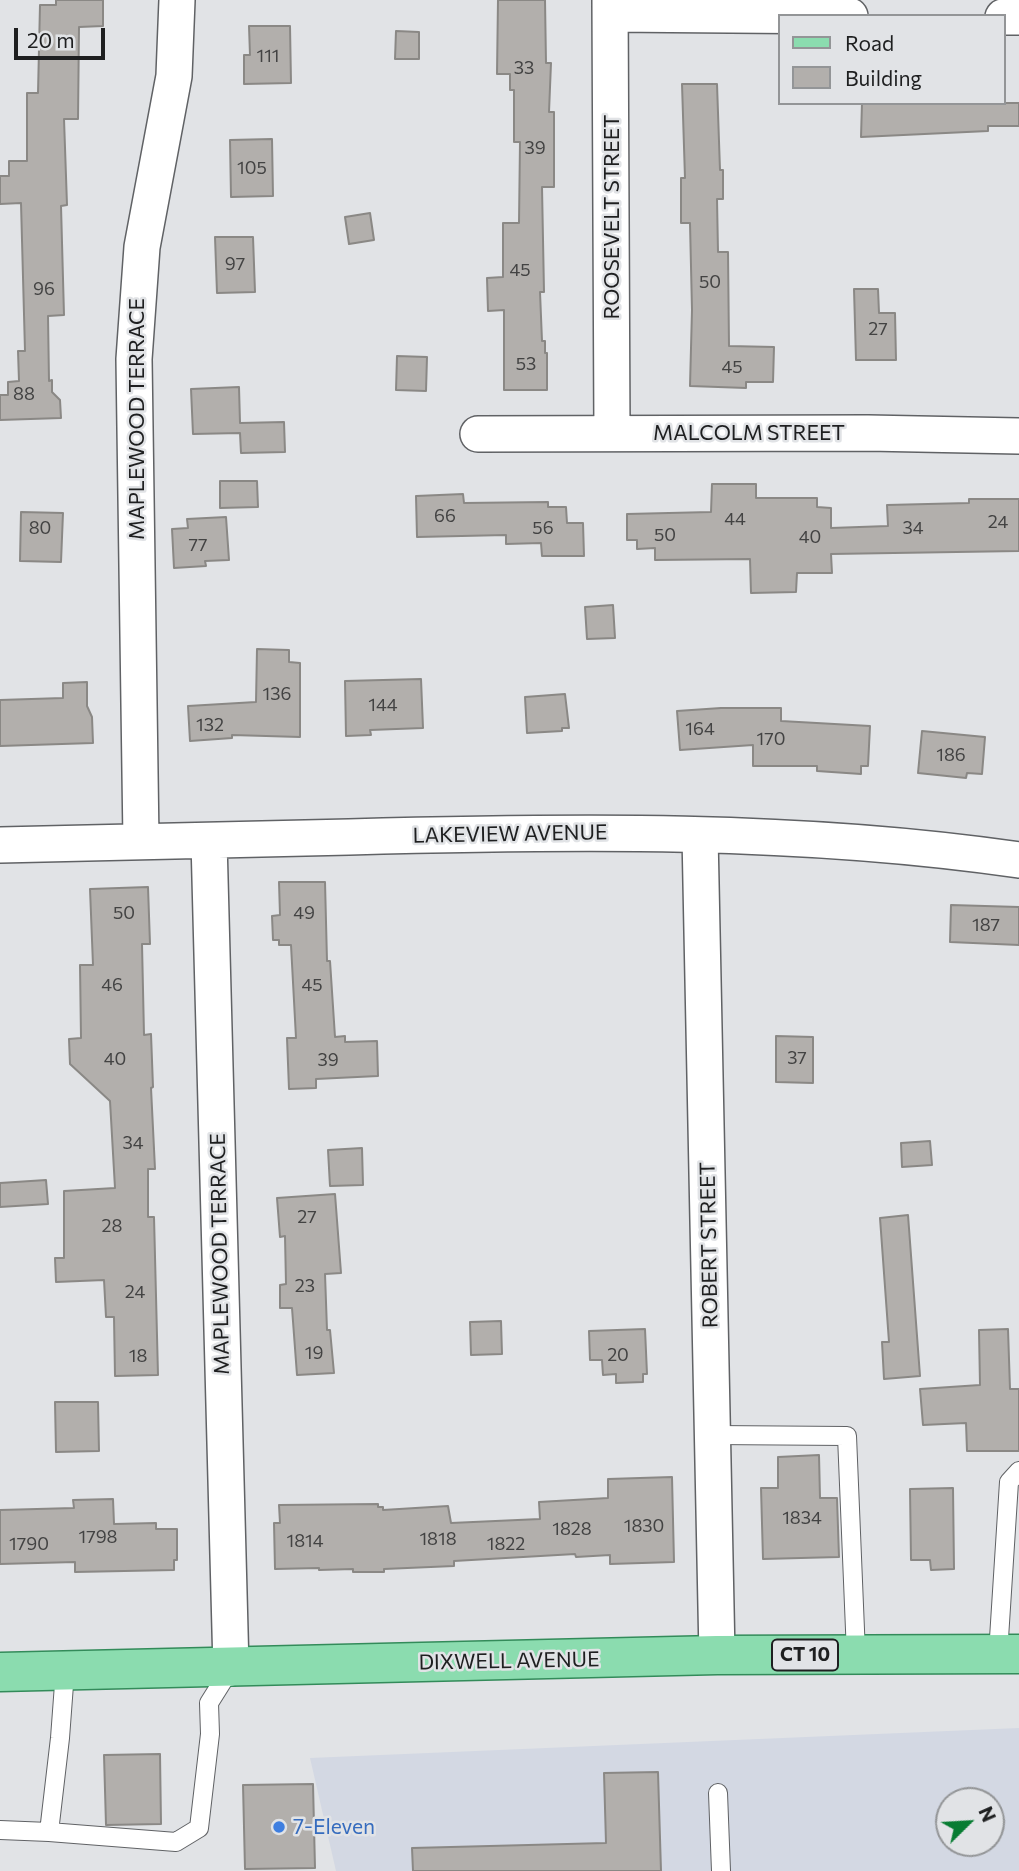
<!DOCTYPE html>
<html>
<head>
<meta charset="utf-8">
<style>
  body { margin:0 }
  #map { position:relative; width:1019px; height:1871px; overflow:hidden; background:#e1e3e6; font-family:Commissioner,sans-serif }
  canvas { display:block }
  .legend { position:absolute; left:778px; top:14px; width:228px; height:91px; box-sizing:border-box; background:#e1e3e6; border:2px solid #939597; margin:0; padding:9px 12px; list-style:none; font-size:21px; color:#1e1f20 }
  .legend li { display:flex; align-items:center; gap:14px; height:35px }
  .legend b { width:35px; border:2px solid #939597 }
  .north { position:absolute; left:935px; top:1787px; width:70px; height:70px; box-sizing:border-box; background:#e1e3e6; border:2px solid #939597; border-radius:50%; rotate:66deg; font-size:19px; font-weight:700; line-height:28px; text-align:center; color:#1e1f20 }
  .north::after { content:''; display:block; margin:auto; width:24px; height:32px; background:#077c32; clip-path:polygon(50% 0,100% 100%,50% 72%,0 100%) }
  .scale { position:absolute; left:14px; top:28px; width:91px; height:32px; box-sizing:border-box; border:4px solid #1e1f20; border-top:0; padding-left:9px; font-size:21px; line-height:24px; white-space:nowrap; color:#1e1f20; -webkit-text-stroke:5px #e1e3e6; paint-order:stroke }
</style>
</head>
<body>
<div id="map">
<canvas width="1019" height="1871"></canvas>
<ul class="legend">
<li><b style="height:9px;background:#8bdcaf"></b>Road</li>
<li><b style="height:19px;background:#b2afac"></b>Building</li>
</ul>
<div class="north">N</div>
<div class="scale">20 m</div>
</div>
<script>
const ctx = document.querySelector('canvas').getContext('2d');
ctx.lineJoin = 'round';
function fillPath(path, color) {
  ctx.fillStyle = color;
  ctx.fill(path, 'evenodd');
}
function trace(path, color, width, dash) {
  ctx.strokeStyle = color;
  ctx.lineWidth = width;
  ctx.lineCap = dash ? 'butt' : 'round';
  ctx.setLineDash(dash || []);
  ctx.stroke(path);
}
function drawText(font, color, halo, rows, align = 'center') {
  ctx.font = font + ' Commissioner,sans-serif';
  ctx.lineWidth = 5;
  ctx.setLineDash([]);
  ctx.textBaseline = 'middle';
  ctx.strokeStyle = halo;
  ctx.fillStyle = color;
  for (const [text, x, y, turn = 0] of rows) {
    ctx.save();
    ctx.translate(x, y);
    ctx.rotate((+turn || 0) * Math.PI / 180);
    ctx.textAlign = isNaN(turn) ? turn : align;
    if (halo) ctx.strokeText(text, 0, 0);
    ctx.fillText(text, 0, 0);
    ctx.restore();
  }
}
fillPath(new Path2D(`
  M 1019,1728 L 1019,1871 L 336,1871 L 310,1758 ZM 949,1801 L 991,1801 L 991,1843 L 949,1843 Z`), '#d3d8e3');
const building = new Path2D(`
  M 56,0 L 103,0 L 103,26 L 79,27 L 78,119 L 64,119 L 67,205 L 61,206 L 64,315 L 48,316 L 49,381 L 52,380 L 52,392 L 60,400 L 61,418 L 0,420 L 0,395 L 8,395 L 8,382 L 19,381 L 18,351 L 25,351 L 21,203 L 0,204 L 0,176 L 9,176 L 9,161 L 27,161 L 27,93 L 38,93 L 40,5 L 56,5 Z
  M 498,0 L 545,0 L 546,63 L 551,63 L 549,112 L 554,112 L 554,187 L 542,187 L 544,292 L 540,292 L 542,341 L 545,341 L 545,353 L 547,353 L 547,390 L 504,390 L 504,310 L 488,311 L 487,278 L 503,277 L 503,223 L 519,223 L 520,142 L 514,142 L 514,90 L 510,90 L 510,74 L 497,74 Z
  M 249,26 L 290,26 L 291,83 L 244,84 L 244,55 L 250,55 Z
  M 396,31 L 419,32 L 419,59 L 395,59 Z
  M 682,84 L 717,84 L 720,170 L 723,170 L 723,199 L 717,199 L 718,252 L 728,252 L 729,346 L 774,347 L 773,382 L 746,382 L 746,388 L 690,386 L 692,310 L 690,223 L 681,223 L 681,178 L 685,178 Z
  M 862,103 L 1019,103 L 1019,126 L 988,126 L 988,131 L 861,137 Z
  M 272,139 L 273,196 L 231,197 L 230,140 Z
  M 370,213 L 374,240 L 349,244 L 345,217 Z
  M 215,237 L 253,237 L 255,292 L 217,293 Z
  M 854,289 L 878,289 L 879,313 L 895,313 L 896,360 L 856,360 Z
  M 397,356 L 427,357 L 426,391 L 396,390 Z
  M 239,387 L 240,423 L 284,422 L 285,452 L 241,453 L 240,433 L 193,434 L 191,389 Z
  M 220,481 L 257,481 L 258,507 L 220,508 Z
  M 712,484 L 756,484 L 756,498 L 817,498 L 817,507 L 831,508 L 831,528 L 888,526 L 887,505 L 969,503 L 969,499 L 1019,499 L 1019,551 L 831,554 L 832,573 L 797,573 L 796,592 L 751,593 L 750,559 L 655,560 L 655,548 L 637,549 L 637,540 L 627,540 L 627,514 L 711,512 Z
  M 463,494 L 464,503 L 548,502 L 548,507 L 566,507 L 567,523 L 583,523 L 584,556 L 542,556 L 541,543 L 506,544 L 506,535 L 417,537 L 416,496 Z
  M 21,512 L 63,513 L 61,562 L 20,561 Z
  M 226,517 L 229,560 L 205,561 L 206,566 L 174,568 L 172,529 L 188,528 L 187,519 Z
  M 613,605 L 615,638 L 587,639 L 585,607 Z
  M 257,649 L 289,650 L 289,662 L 300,663 L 300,737 L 232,735 L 232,738 L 190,741 L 188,706 L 256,702 Z
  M 421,679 L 423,728 L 370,730 L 371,735 L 346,736 L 345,681 Z
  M 87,682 L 87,706 L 92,717 L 93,743 L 0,746 L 0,700 L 63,698 L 63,683 Z
  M 565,694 L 569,728 L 562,728 L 562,731 L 527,733 L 525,697 Z
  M 721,708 L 781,708 L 781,721 L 870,726 L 868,766 L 861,766 L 861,774 L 817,771 L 817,766 L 753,766 L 753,745 L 680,750 L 677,711 Z
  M 922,731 L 985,737 L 982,774 L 967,773 L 966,778 L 918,773 Z
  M 279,882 L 325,882 L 327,961 L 330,961 L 335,1037 L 345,1036 L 345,1042 L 377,1041 L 378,1076 L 316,1079 L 316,1088 L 289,1089 L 287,1038 L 296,1038 L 291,945 L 279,945 L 279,940 L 273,940 L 272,916 L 280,915 Z
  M 148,887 L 150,944 L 142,944 L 144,1035 L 151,1034 L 153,1087 L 151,1088 L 155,1169 L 148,1169 L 148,1217 L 154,1217 L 158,1375 L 115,1376 L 114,1317 L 106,1317 L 104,1280 L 56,1282 L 55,1258 L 64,1258 L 64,1191 L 115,1188 L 110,1101 L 70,1064 L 69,1039 L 81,1038 L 80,965 L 93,965 L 90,889 Z
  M 951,905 L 1019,907 L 1019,945 L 950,942 Z
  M 776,1036 L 813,1037 L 813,1083 L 776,1082 Z
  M 930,1141 L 932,1165 L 902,1167 L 901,1143 Z
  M 362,1148 L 363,1185 L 330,1186 L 328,1150 Z
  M 46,1180 L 48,1204 L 0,1207 L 0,1183 Z
  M 335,1194 L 341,1273 L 325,1274 L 327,1330 L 330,1330 L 334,1373 L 297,1375 L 292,1308 L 280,1308 L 280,1285 L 286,1284 L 285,1236 L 280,1237 L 277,1198 Z
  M 908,1215 L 920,1376 L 884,1379 L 882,1342 L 889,1342 L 880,1218 Z
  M 501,1321 L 502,1354 L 471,1355 L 470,1322 Z
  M 645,1329 L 647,1374 L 643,1374 L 643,1382 L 616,1383 L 616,1374 L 603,1375 L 602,1360 L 590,1360 L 589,1331 Z
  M 1008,1329 L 1010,1389 L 1019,1389 L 1019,1451 L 967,1451 L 966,1423 L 923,1425 L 920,1389 L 980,1385 L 979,1330 Z
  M 55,1402 L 98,1402 L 99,1451 L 56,1452 Z
  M 819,1455 L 820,1498 L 837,1498 L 839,1557 L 763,1559 L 761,1488 L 778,1488 L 778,1457 Z
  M 672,1477 L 674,1562 L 610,1564 L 610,1555 L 576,1557 L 575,1554 L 454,1561 L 454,1566 L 384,1569 L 384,1572 L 353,1572 L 353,1569 L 319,1570 L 319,1568 L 275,1569 L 274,1523 L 280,1523 L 279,1505 L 378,1504 L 378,1507 L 383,1507 L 383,1510 L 448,1506 L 451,1523 L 540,1519 L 539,1502 L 608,1498 L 608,1479 Z
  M 953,1488 L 954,1569 L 931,1570 L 930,1560 L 911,1560 L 910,1489 Z
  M 113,1499 L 114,1524 L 156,1523 L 156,1529 L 177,1529 L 177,1560 L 174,1560 L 174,1570 L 75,1572 L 75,1562 L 0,1564 L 0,1510 L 74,1508 L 73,1500 Z
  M 160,1754 L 161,1824 L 106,1825 L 104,1755 Z
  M 658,1772 L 661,1871 L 413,1871 L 412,1848 L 606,1843 L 604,1773 Z
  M 313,1784 L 315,1868 L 245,1869 L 243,1785 Z`);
fillPath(building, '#b2afac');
trace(building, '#8a8885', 2);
const service = new Path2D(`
  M 713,1435 L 847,1436 L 856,1654
  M 998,1654 L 1009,1482 L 1019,1471
  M 718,1793 L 721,1871
  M 0,1830 L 49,1832 L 176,1842 L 199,1828 L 210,1734 L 209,1703 L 231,1668
  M 49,1832 L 60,1738 L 65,1671`);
const minor = new Path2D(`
  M 610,0 L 612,433
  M 611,14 L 850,16
  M 1003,17 L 1019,17
  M 478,434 L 868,433 L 1019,436
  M 700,835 L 717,1655
  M 141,841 L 134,359 L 142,247 L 174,76 L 177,0
  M 209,841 L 231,1668
  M 0,845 C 116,842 233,840 349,837 C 572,831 798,828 1019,860`);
const primary = new Path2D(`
  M 0,1672 L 717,1655 L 1019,1654`);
trace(service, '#606265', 20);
trace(minor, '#606265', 38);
trace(primary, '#338b5a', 41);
trace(service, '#fff', 18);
trace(minor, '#fff', 35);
trace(primary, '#8bdcaf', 38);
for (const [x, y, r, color] of [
  [279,1827,7,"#3f7fe0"]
]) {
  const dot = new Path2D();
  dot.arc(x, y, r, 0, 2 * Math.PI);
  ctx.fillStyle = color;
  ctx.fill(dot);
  trace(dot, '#e1e3e6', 2.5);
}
drawText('18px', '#434343', null, [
  ["111",268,56],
  ["33",524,68],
  ["39",535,148],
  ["105",252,168],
  ["97",235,264],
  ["45",520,270],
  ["50",710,282],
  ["96",44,289],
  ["27",878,329],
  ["53",526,364],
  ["45",732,367],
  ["88",24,394],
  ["66",445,516],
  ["44",735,519],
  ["24",998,522],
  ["80",40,528],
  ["56",543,528],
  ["34",913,528],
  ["50",665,535],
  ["40",810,537],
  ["77",198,545],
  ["136",277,694],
  ["144",383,705],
  ["132",210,725],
  ["164",700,729],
  ["170",771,739],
  ["186",951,755],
  ["50",124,913],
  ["49",304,913],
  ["187",986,925],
  ["46",112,985],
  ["45",312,985],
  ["37",797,1058],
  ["40",115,1059],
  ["39",328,1060],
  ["34",133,1143],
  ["27",307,1217],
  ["28",112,1226],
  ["23",305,1286],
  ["24",135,1292],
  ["19",314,1353],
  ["20",618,1355],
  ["18",138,1356],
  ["1834",802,1518],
  ["1830",644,1526],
  ["1828",572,1529],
  ["1798",98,1537],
  ["1818",438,1539],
  ["1814",305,1541],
  ["1790",29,1544],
  ["1822",506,1544]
]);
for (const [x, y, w] of [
  [805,1655,66]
]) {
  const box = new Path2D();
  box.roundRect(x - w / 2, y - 15.5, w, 31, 5);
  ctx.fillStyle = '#e1e3e6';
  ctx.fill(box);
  trace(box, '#1e1f20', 2);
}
drawText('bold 19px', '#1e1f20', null, [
  ["CT 10",805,1655]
]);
drawText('21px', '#1e1f20', '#e1e3e6', [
  ["ROOSEVELT STREET",612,217,-90],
  ["MAPLEWOOD TERRACE",137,419,-90],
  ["MALCOLM STREET",749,433],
  ["LAKEVIEW AVENUE",510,834,-1],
  ["ROBERT STREET",709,1245,-91],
  ["MAPLEWOOD TERRACE",220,1254,-91],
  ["DIXWELL AVENUE",509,1661,-1]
]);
drawText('21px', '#366cbe', '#e1e3e6', [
  ["7-Eleven",293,1827]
], 'left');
</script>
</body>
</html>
